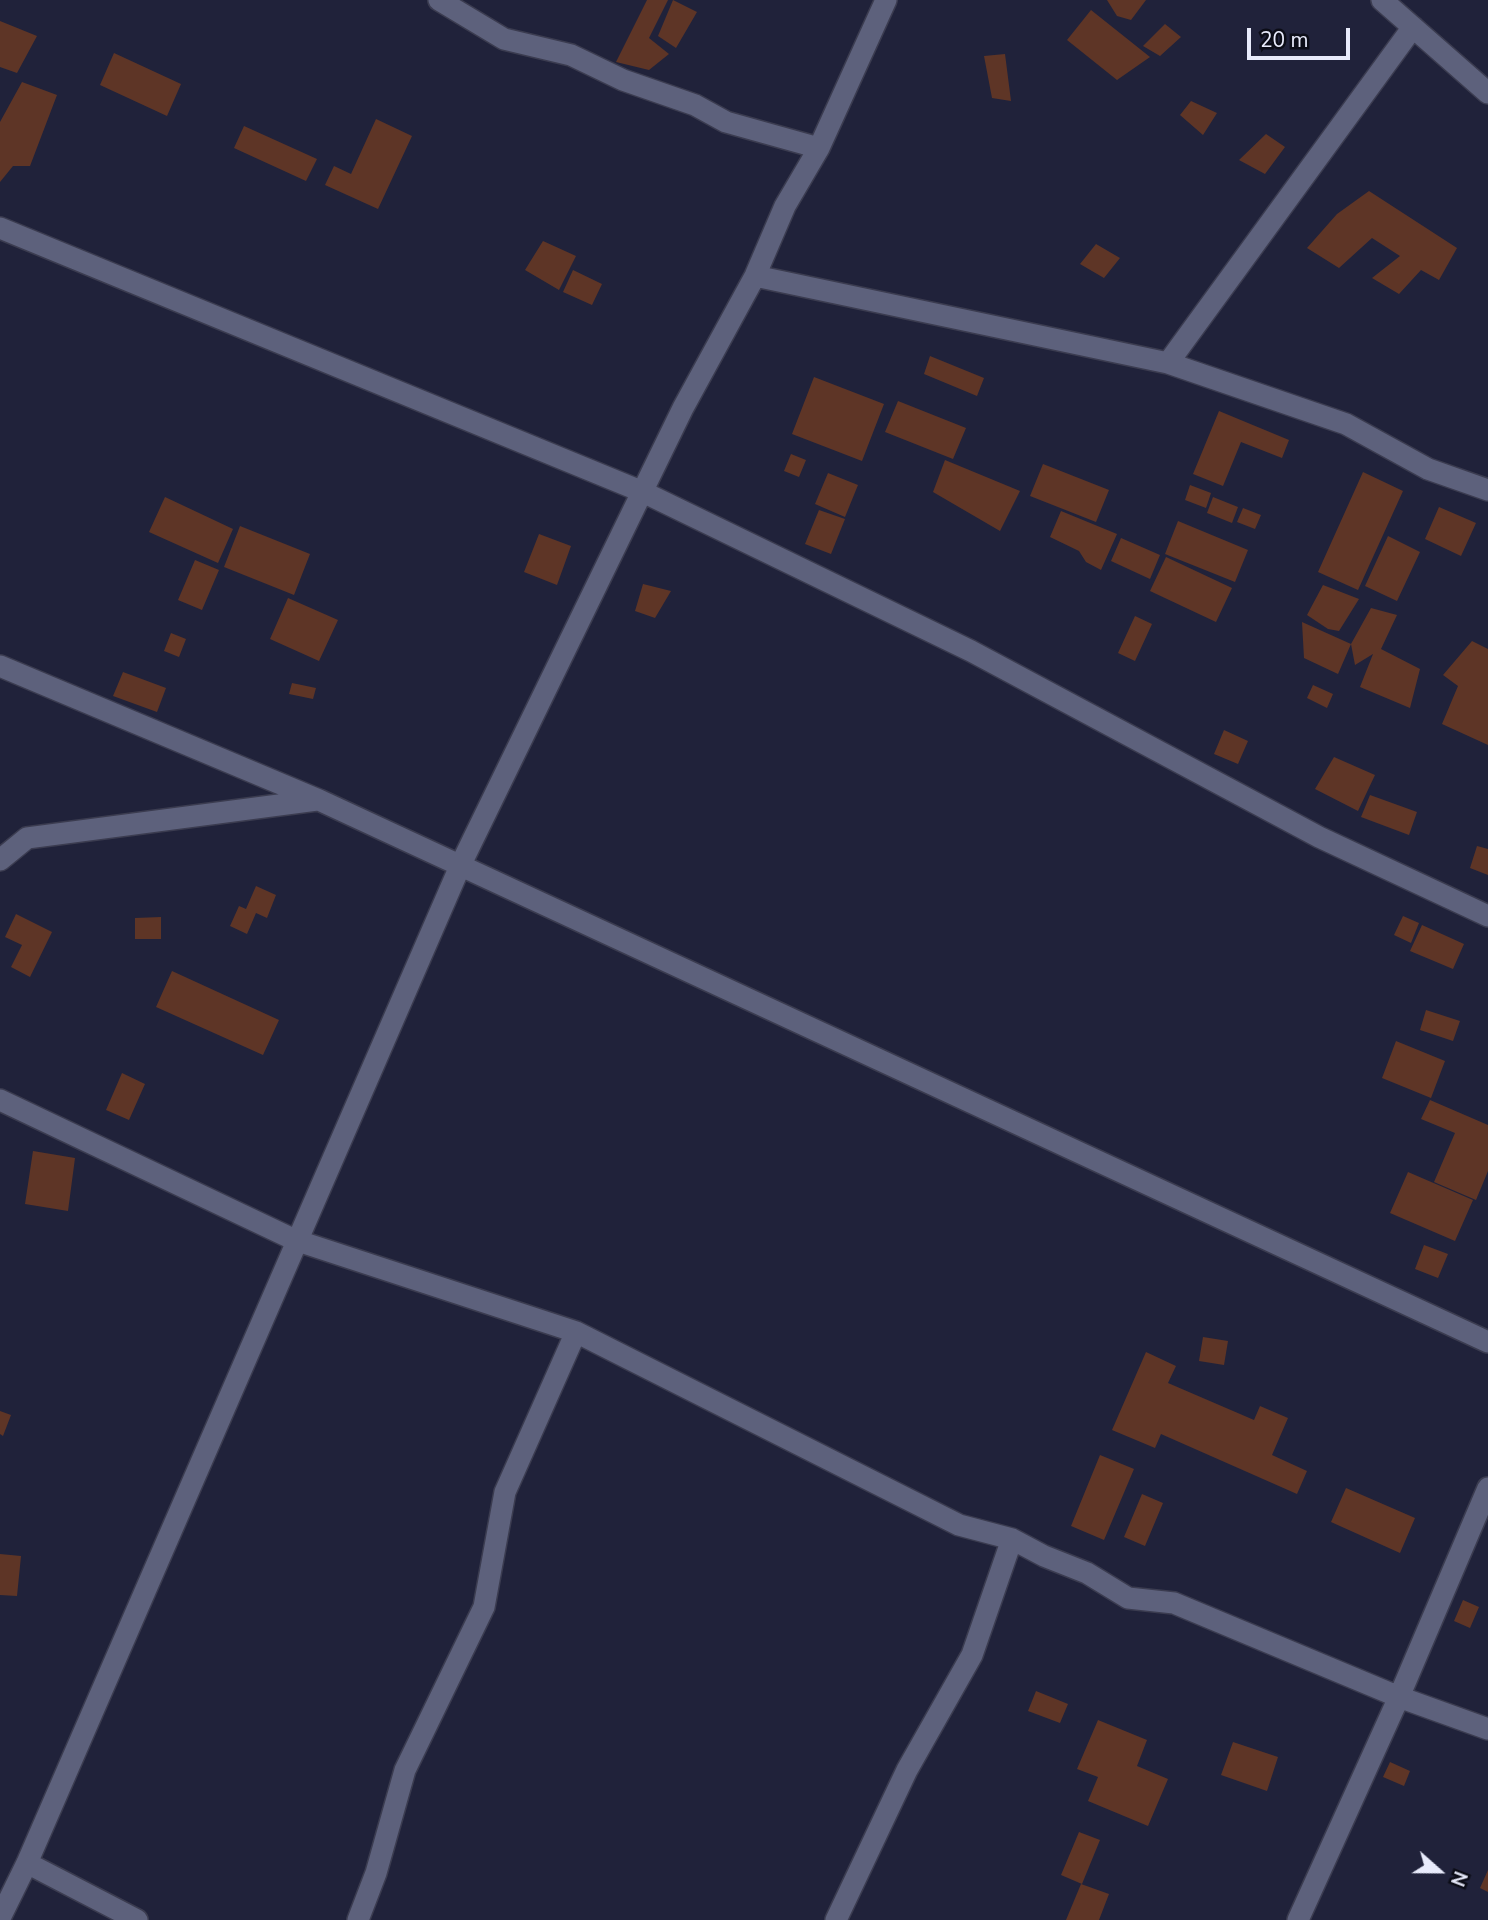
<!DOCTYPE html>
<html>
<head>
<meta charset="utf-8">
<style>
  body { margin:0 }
  #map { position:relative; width:1488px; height:1920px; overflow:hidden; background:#20223a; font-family:"Nunito Sans",sans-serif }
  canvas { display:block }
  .north { position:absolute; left:1404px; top:1836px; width:70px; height:70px; -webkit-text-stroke:5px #0c0d17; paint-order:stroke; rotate:111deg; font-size:19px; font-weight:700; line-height:28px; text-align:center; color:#e8ebfb }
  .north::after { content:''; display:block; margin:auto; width:24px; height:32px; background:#e8ebfb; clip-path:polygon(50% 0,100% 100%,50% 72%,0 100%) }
  .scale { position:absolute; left:1247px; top:28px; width:103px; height:32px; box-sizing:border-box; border:4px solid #e8ebfb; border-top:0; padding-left:9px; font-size:21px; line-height:24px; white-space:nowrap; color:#e8ebfb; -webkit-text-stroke:5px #0c0d17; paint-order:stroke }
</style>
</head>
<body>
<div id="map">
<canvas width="1488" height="1920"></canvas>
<div class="north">N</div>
<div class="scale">20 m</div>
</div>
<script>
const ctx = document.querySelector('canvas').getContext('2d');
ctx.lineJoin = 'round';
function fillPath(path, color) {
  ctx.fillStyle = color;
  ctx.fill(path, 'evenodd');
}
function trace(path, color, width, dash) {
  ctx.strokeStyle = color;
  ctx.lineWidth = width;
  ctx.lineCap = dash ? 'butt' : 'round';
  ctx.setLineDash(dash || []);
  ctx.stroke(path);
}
fillPath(new Path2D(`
  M 647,0 L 668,0 L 649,38 L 669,54 L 649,70 L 616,62 Z
  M 673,0 L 697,12 L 676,48 L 658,36 Z
  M 1107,0 L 1146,0 L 1131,20 L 1117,16 Z
  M 1091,10 L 1150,57 L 1117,80 L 1067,40 Z
  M 0,21 L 37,36 L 17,73 L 0,67 Z
  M 1165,24 L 1181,37 L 1160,56 L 1143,46 Z
  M 114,53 L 181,84 L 167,116 L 100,85 Z
  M 1005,54 L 1011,101 L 992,98 L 984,56 Z
  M 22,82 L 57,95 L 30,166 L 13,166 L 0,182 L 0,122 Z
  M 1191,101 L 1217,113 L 1203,135 L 1180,115 Z
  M 376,119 L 412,136 L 378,209 L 325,185 L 334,166 L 351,174 Z
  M 244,126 L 317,159 L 306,181 L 234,148 Z
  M 1266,134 L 1285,147 L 1265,174 L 1239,160 Z
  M 1369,191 L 1457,248 L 1439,280 L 1421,270 L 1399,294 L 1372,278 L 1400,256 L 1372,238 L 1339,268 L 1307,248 L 1337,214 Z
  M 543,241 L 576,256 L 559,290 L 525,270 Z
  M 1096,244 L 1120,258 L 1104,278 L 1080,264 Z
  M 573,270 L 602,284 L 592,305 L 563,292 Z
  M 930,356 L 984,378 L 977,396 L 924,374 Z
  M 814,377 L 884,404 L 862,461 L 792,434 Z
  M 898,401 L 966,428 L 953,459 L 885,432 Z
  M 1219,411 L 1289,440 L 1282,458 L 1241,442 L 1223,486 L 1193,474 Z
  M 791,454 L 806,460 L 799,477 L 784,471 Z
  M 945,460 L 1020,491 L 1000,531 L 933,492 Z
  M 1043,464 L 1109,490 L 1096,522 L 1030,496 Z
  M 1363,472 L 1403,491 L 1358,590 L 1318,572 Z
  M 828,473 L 858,485 L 845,517 L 815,504 Z
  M 1190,485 L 1211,493 L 1206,508 L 1185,500 Z
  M 165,497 L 233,529 L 218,563 L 149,532 Z
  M 1213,497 L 1238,507 L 1232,523 L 1207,513 Z
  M 1439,507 L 1476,523 L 1461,556 L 1425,539 Z
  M 1243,508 L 1261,515 L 1255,529 L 1237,522 Z
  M 819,510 L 845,519 L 831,554 L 805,544 Z
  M 1061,511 L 1117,534 L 1101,570 L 1086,562 L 1079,551 L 1050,537 Z
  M 1178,521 L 1248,550 L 1235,582 L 1165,554 Z
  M 240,526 L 310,554 L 294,595 L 224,567 Z
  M 539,534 L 571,546 L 557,585 L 524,572 Z
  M 1388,536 L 1420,552 L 1397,601 L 1365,586 Z
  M 1121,538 L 1160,555 L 1150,579 L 1111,561 Z
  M 1166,557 L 1232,588 L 1216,622 L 1150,591 Z
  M 195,560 L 219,570 L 202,610 L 178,600 Z
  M 643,584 L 671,591 L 655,618 L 635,611 Z
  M 1323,585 L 1359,599 L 1339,631 L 1328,629 L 1307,615 Z
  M 288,598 L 338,620 L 319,661 L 270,639 Z
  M 1371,608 L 1397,615 L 1381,649 L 1420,669 L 1410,708 L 1360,687 L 1373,654 L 1355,665 L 1351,644 Z
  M 1135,616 L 1152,624 L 1135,661 L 1118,653 Z
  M 1302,622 L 1351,644 L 1338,674 L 1304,658 Z
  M 171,633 L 186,639 L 179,657 L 164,651 Z
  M 1472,641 L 1488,649 L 1488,745 L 1442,724 L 1458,686 L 1443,675 Z
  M 123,672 L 166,688 L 157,712 L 113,696 Z
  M 292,683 L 316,688 L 313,699 L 289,694 Z
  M 1313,685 L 1333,694 L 1327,708 L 1307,698 Z
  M 1224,730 L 1248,741 L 1238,764 L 1214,754 Z
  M 1334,757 L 1375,775 L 1358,811 L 1315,789 Z
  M 1370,795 L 1417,812 L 1409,835 L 1361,817 Z
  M 1477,846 L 1488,849 L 1488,875 L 1470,868 Z
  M 256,886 L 276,895 L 267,918 L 256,913 L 247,934 L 230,926 L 239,906 L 246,909 Z
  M 16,914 L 52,932 L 30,977 L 11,967 L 22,945 L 5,937 Z
  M 1403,916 L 1419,923 L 1411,943 L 1394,935 Z
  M 161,917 L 161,939 L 135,939 L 135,918 Z
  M 1422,925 L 1464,944 L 1453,969 L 1410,951 Z
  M 172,971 L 279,1020 L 263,1055 L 156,1007 Z
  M 1426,1010 L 1460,1021 L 1453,1041 L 1420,1030 Z
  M 1396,1041 L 1445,1061 L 1431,1098 L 1382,1078 Z
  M 122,1073 L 145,1084 L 129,1120 L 106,1110 Z
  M 1430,1100 L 1488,1125 L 1488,1171 L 1476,1200 L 1434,1182 L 1455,1133 L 1421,1119 Z
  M 33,1151 L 75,1158 L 68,1211 L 25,1204 Z
  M 1408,1172 L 1473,1200 L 1455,1241 L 1390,1213 Z
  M 1424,1245 L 1448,1254 L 1438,1278 L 1415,1269 Z
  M 1203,1337 L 1228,1341 L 1224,1365 L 1199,1361 Z
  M 1146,1352 L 1176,1366 L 1168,1383 L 1254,1420 L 1260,1406 L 1288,1418 L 1272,1455 L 1307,1471 L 1297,1494 L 1161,1434 L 1155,1448 L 1112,1430 Z
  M 0,1411 L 11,1415 L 3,1436 L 0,1434 Z
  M 1100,1455 L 1134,1469 L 1104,1540 L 1071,1526 Z
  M 1346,1488 L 1415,1518 L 1400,1553 L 1331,1522 Z
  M 1142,1494 L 1163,1503 L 1145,1546 L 1124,1537 Z
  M 0,1554 L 21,1556 L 17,1596 L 0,1595 Z
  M 1463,1600 L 1479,1607 L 1470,1628 L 1454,1621 Z
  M 1036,1691 L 1068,1704 L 1060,1723 L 1028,1711 Z
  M 1098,1720 L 1147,1740 L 1137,1766 L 1168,1779 L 1148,1826 L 1088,1801 L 1098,1777 L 1077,1769 Z
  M 1233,1742 L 1278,1757 L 1267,1791 L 1221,1775 Z
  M 1390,1762 L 1410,1771 L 1404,1786 L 1383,1777 Z
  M 1079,1832 L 1100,1840 L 1082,1884 L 1061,1875 Z
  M 1488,1870 L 1488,1892 L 1480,1888 Z
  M 1081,1884 L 1109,1894 L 1099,1920 L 1066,1920 Z`), '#5e3526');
const street = new Path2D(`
  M 439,0 L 504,39 L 571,55 L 623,80 L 695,105 L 726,122 L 819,148
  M 1382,0 L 1488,93
  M 0,228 L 643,492 L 971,651 L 1319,837 L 1488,916
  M 755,276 L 1168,363 L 1346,424 L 1428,469 L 1488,490
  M 1168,363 L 1413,27
  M 0,666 L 319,800 L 1488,1342
  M 0,860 L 27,838 L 317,800
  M 0,1100 L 295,1240 L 576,1332 L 959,1525 L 1012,1539 L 1044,1556 L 1087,1573 L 1128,1598 L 1174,1603 L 1399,1697 L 1488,1729
  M 27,1863 L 137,1920
  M 0,1918 L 27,1863 L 461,864 L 683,408 L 755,276 L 785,206 L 819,148 L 886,0
  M 358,1920 L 376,1873 L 405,1770 L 484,1607 L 505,1492 L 576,1332
  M 836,1920 L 907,1770 L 972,1655 L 1012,1539
  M 1298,1920 L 1399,1697 L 1488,1488`);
trace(street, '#3b3c50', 24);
trace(street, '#5d617c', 21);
</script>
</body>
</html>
